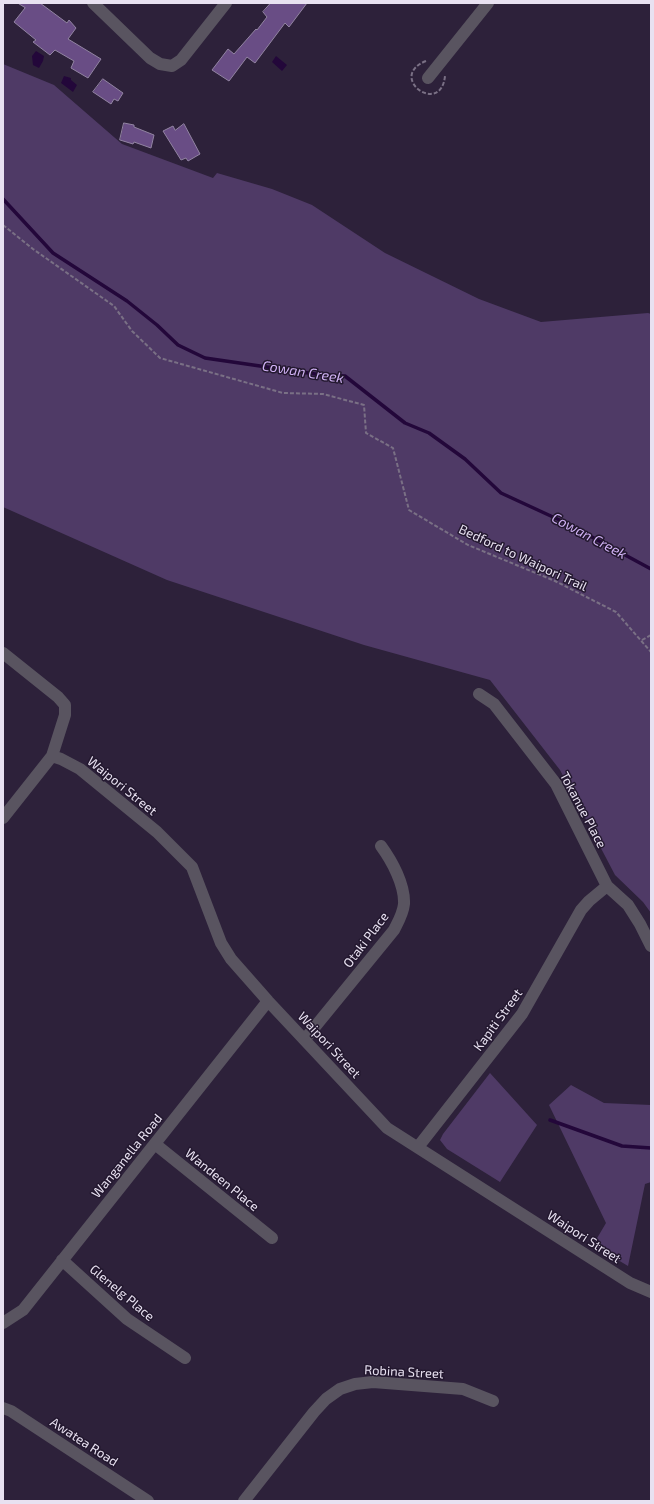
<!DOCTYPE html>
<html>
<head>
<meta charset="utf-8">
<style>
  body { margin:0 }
  #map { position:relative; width:654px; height:1504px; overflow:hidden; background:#2d213a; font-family:"Exo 2",sans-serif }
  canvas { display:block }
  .frame { position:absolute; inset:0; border:4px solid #e8e1f1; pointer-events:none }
</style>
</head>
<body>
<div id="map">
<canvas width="654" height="1504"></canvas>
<div class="frame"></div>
</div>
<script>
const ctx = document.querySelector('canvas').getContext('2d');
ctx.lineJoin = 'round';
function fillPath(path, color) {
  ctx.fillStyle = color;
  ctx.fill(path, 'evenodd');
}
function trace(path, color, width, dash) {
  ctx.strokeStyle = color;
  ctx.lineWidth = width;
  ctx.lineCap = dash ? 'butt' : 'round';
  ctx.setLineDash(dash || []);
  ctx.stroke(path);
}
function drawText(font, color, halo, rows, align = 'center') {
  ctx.font = font + ' "Exo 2",sans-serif';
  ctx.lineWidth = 3;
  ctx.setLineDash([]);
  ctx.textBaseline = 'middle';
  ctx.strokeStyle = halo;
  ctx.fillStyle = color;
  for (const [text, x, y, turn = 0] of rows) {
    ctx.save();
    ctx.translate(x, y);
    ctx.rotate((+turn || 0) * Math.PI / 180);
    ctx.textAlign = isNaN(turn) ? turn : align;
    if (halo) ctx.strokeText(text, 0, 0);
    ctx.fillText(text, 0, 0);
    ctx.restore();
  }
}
fillPath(new Path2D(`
  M 3,64 L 54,85 L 122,144 L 213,178 L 217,173 L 272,189 L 312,205 L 385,253 L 479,299 L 541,322 L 648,313 L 651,314 L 651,913 L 643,902 L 615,875 L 560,770 L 490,680 L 364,645 L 167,580 L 3,507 Z
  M 490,1073 L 537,1125 L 500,1182 L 447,1149 L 440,1140 L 443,1134 Z
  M 571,1085 L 604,1103 L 651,1105 L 651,1182 L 645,1184 L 628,1266 L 593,1245 L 606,1223 L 549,1105 Z`), '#4f3a66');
fillPath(new Path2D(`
  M 36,51 L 44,56 L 43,61 L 39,68 L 33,65 L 32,56 Z
  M 276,56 L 287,65 L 282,71 L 272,62 Z
  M 64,76 L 71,78 L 71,80 L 77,85 L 73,92 L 61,83 Z`), '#23073a');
trace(new Path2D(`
  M 3,199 L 53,253 L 127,301 L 157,325 L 178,345 L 205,358 L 322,375 L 345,376 L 405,423 L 429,433 L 465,459 L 501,493 L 566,523 L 651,569
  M 550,1120 L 622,1146 L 651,1148`), '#23073a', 3.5);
const building = new Path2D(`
  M 18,3 L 40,3 L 67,23 L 69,20 L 76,28 L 68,39 L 101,59 L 88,78 L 71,68 L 74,61 L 55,50 L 50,55 L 33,42 L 36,40 L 14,22 L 25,8 Z
  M 271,3 L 307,3 L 289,27 L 285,23 L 255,63 L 247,57 L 229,81 L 212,70 L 228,49 L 234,54 L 256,29 L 257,30 L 267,17 L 263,12 Z
  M 103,79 L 123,93 L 118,101 L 114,99 L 111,104 L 93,92 Z
  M 124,123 L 134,125 L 134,127 L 154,135 L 151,148 L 134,142 L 133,144 L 120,140 Z
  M 184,124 L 200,154 L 188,161 L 186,158 L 181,160 L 163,131 L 173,126 L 175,130 Z`);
fillPath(building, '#694d85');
trace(building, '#9284a2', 1);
trace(new Path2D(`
  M 426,61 C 386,77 441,117 445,76
  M 3,225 L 33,249 L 114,306 L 132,331 L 160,358 L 283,393 L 323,394 L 364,405 L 366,433 L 393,448 L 409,510 L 468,545 L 555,581 L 616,612 L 651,652
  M 642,640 L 651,635`), '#7a7085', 2, [4, 2]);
trace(new Path2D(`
  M 93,3 L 150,58 L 160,64 L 172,66 L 181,60 L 226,3
  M 428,78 L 488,3
  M 3,653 L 58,697 L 65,705 L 65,715 L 52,756 L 3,818
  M 479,694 L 494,704 L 556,784 L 607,886 L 628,905 L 640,924 L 651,946
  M 52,756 L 61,759 L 80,769 L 157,832 L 192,867 L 221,943 L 231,959 L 268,1001 L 387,1128 L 630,1283 L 651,1292
  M 305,1039 L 394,930 C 398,922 403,914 404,904 C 405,885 392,861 381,846
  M 155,1144 L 272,1238
  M 418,1147 L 522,1014 L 581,910 L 589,901 L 607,886
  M 62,1260 L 127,1319 L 185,1358
  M 3,1323 L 23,1310 L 268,1001
  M 3,1408 L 11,1411 L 148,1501
  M 244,1501 L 314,1412 L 326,1399 L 340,1389 L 355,1384 L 373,1382 L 463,1389 L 493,1401`), '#595460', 12);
drawText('13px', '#e8e1f1', '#23182f', [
  ["Bedford to Waipori Trail",523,558,25],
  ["Waipori Street",122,786,39],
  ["Tokanue Place",583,810,62],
  ["Otaki Place",366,940,-53],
  ["Kapiti Street",498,1020,-54],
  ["Waipori Street",329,1045,47],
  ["Wanganella Road",127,1156,-51],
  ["Wandeen Place",222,1180,39],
  ["Waipori Street",584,1237,33],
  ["Glenelg Place",122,1293,40],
  ["Robina Street",404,1372,3],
  ["Awatea Road",84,1442,33]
]);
drawText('italic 14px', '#d1b2f5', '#23182f', [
  ["Cowan Creek",303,372,9],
  ["Cowan Creek",589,536,28]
]);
</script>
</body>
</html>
